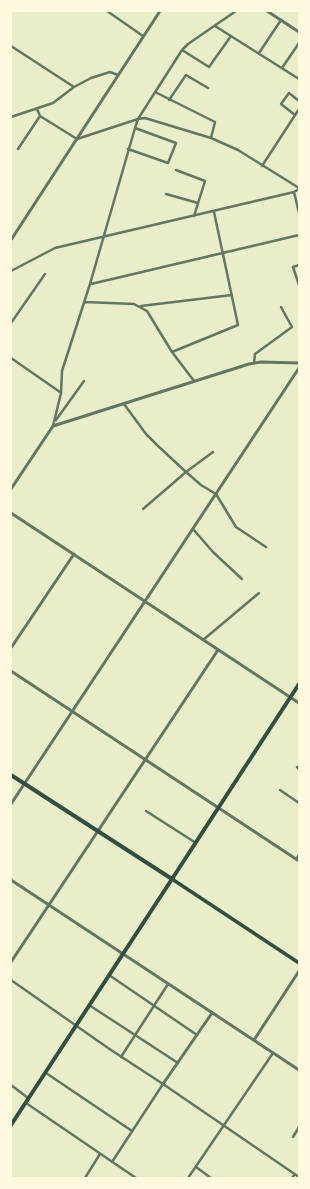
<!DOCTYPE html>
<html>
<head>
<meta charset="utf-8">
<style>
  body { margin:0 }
  #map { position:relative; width:310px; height:1189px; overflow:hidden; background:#e9edc9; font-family:"Titillium Web",sans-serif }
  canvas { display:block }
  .frame { position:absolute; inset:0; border:12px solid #fefae0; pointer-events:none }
</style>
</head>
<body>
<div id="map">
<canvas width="310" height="1189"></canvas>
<div class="frame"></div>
</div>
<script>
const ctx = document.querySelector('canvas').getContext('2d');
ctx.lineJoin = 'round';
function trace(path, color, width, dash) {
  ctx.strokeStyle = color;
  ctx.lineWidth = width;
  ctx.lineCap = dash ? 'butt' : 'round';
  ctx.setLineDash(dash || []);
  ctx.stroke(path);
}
trace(new Path2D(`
  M 107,11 L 143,36
  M 215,26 L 299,79
  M 11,46 L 74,87
  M 182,50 L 209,67 L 231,36
  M 259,53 L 281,20
  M 282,68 L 299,43
  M 155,92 L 215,122 L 211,138
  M 169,100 L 186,75 L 208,88
  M 37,109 L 40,116 L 77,139 L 138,119 L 145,118 L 211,138 L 238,150 L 299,188
  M 295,115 L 281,104 L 289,93 L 299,101
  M 11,117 L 53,103 L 74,87 L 91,78 L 110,72 L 118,75
  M 18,149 L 40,116
  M 128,149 L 168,163 L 176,143 L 135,128
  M 262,166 L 299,109
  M 176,170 L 205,181 L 194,216
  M 294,192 L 299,213
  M 166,194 L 198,203
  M 299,265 L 293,267 L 299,285
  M 11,271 L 55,248 L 294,192 L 299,189
  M 91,284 L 299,235
  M 85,302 L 134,304 L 147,311 L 172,352 L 194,381
  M 141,306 L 232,295
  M 11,323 L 45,274
  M 172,352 L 238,325 L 214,212
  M 11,358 L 60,392
  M 254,363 L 255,354 L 292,327 L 281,307
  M 124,404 L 146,434 L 157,445 L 186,472 L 201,485 L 216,494 L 236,527 L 266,547
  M 56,420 L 84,381
  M 53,426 L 61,393 L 62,371 L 90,284 L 135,128 L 138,119 L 182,50 L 188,44 L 236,11
  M 143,509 L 186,472 L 213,452
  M 193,529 L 213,552 L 242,579
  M 203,640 L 259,593
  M 297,767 L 299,769
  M 280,790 L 299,803
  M 146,811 L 196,843
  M 296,859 L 299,855
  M 109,975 L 197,1035
  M 11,980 L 108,1048 L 163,1084 L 299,1177
  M 89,1005 L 178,1063
  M 121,1057 L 168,984
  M 46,1073 L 132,1131
  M 11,1085 L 28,1098
  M 26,1103 L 136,1178
  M 293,1137 L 299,1127
  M 112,1162 L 163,1084
  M 196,1167 L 211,1178
  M 85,1178 L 100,1154
  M 188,1178 L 273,1053
  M 292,1178 L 295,1174`), '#617663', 2.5);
trace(new Path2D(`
  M 267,11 L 299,32
  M 11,240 L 160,11
  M 11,489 L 53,426 L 249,364 L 261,362 L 299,363
  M 11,513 L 299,703
  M 11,648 L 74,554
  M 11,671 L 299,861
  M 11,804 L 299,368
  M 11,880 L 299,1070
  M 11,962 L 218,650
  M 254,1040 L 299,971
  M 163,1084 L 212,1013`), '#617663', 3);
trace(new Path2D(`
  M 172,879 L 299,963`), '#344e41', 3.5);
trace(new Path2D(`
  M 11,1125 L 172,879`), '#344e41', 4);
trace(new Path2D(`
  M 11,775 L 172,879 L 299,684`), '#344e41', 4);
</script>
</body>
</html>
